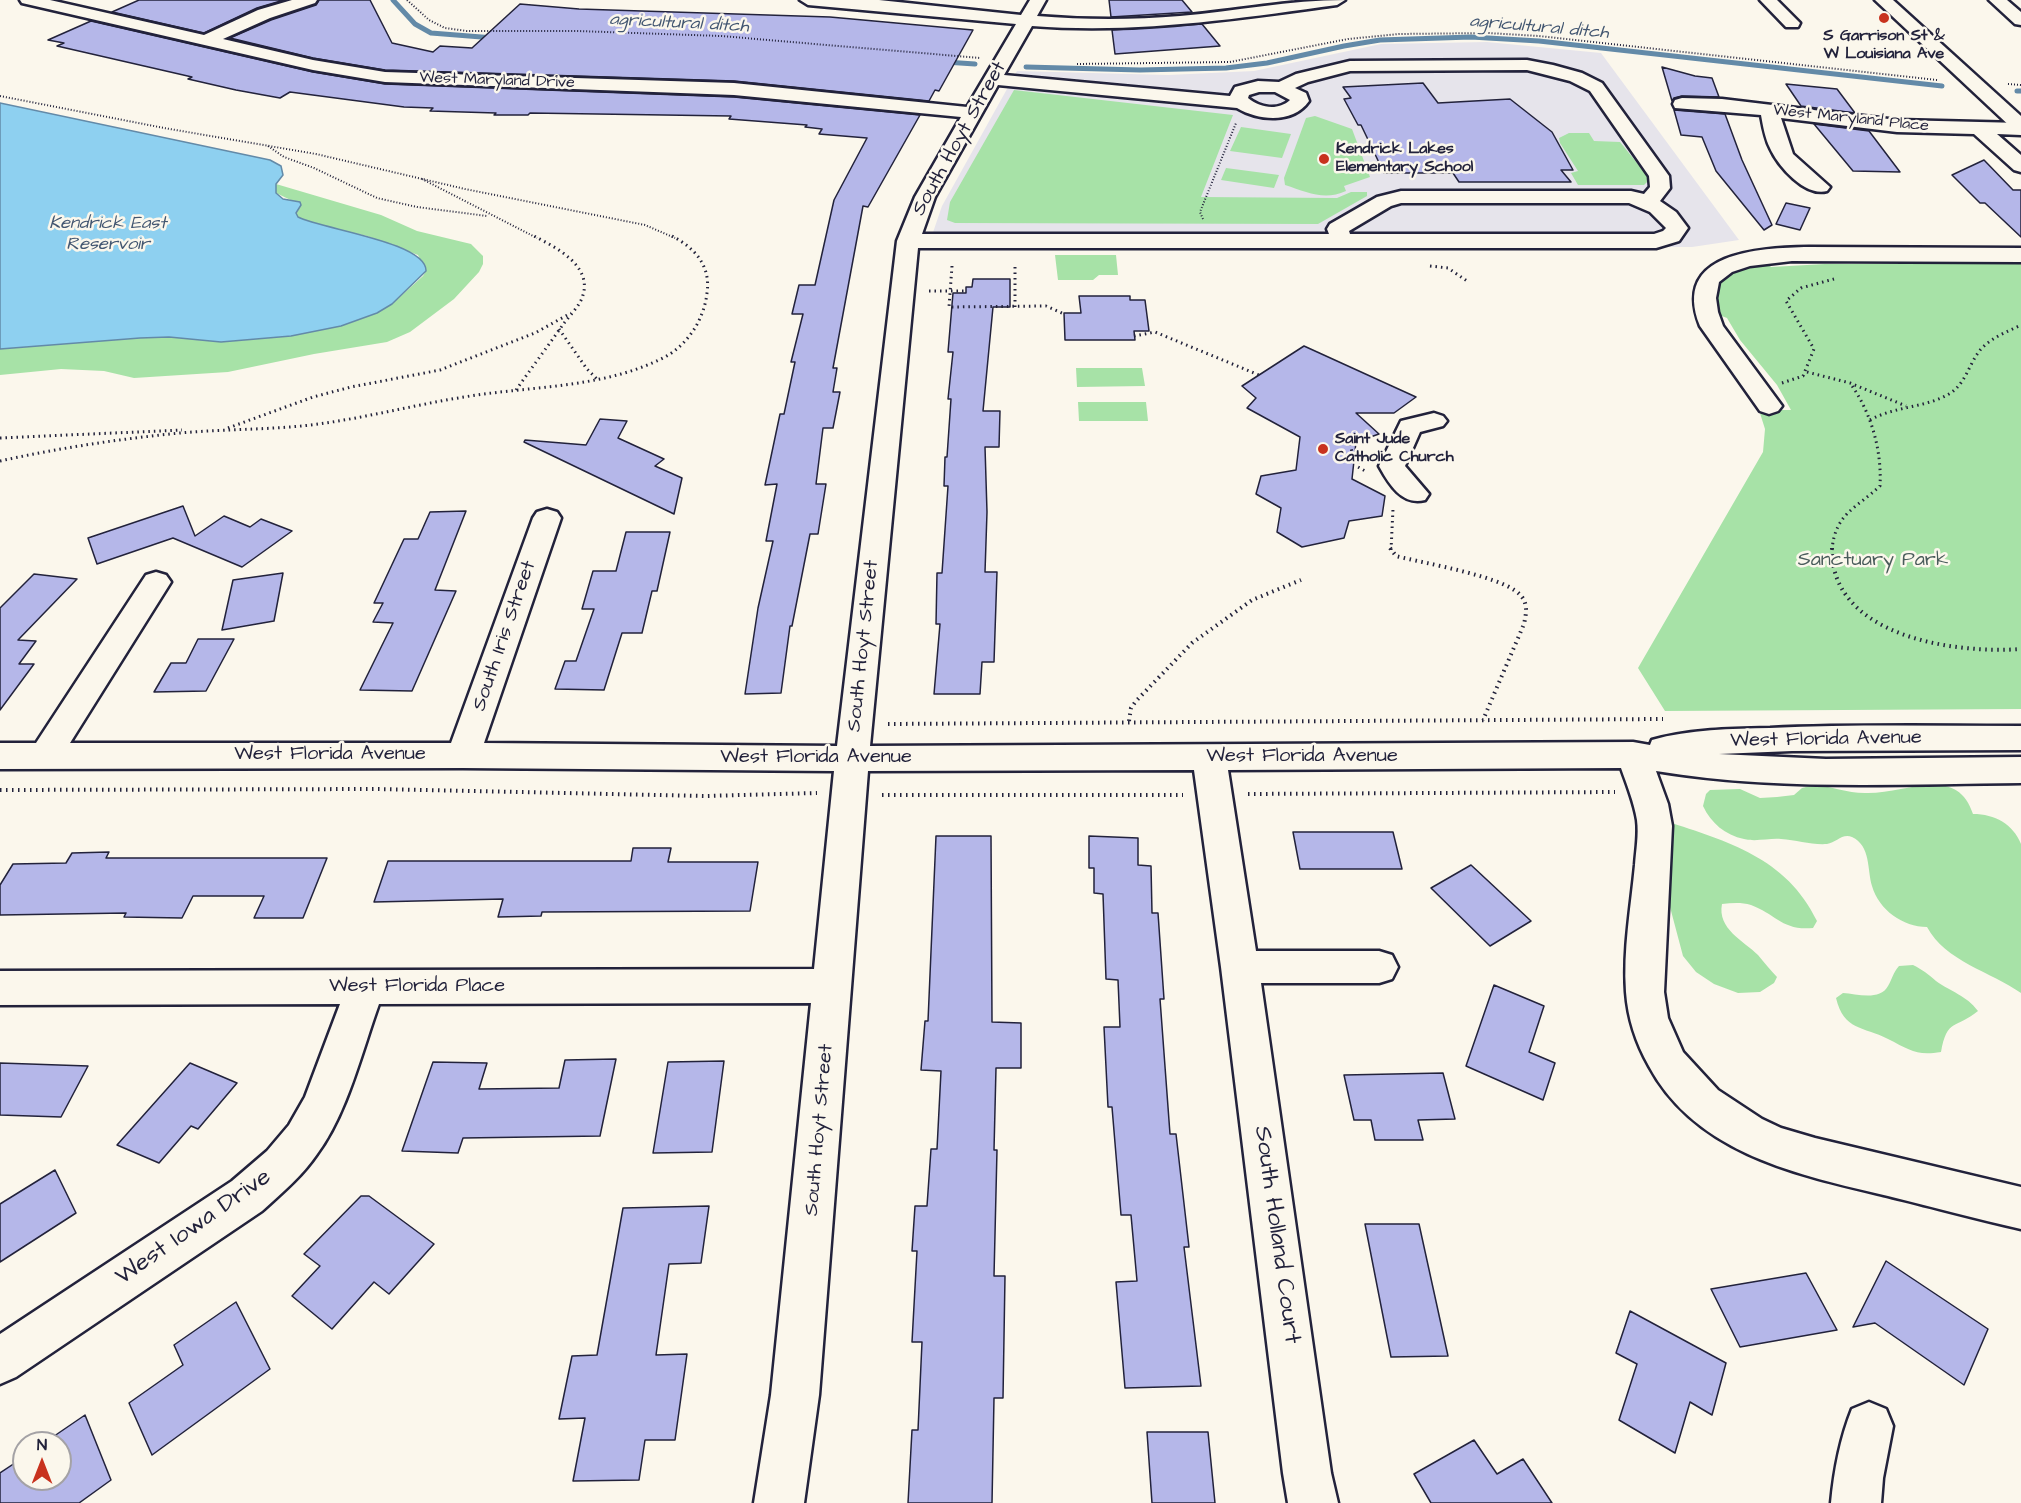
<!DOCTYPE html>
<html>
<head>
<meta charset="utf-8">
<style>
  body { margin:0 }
  #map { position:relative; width:2021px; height:1503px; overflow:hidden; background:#fbf7ec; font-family:"Architects Daughter",sans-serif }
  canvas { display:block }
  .north { position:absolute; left:12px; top:1431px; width:60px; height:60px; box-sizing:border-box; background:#fbf7ec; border:2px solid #a4a2a5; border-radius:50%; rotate:0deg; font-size:16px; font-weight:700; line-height:24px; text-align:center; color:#22223b }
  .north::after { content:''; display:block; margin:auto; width:21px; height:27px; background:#c8321e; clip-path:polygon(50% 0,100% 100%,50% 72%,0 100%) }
</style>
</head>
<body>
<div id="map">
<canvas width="2021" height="1503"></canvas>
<div class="north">N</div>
</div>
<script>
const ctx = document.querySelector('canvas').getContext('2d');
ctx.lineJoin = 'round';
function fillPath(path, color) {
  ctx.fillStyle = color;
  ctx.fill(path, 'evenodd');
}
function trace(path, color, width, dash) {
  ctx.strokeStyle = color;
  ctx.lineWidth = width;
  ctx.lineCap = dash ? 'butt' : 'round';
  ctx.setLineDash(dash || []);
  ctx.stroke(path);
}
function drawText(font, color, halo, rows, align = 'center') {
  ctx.font = font + ' "Architects Daughter",sans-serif';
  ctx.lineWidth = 5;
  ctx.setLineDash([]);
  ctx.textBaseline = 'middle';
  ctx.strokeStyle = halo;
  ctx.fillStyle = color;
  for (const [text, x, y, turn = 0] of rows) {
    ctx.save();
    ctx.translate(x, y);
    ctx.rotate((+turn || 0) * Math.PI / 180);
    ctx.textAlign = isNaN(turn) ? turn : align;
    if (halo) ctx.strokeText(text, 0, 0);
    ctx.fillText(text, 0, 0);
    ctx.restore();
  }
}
fillPath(new Path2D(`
  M 1487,42 L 1601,53 L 1739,240 L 1692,247 L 1666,247 L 1151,249 L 928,247 L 942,206 L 1017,71 L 1168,75 L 1254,71 L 1381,44 Z`), '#e6e4eb');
fillPath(new Path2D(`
  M 1014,90 L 1233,115 L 1201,197 L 1337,198 L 1351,192 L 1367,192 L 1367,196 L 1318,224 L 955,223 L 947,220 L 950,202 Z
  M 1315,116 L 1352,129 L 1370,177 L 1344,186 L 1346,191 C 1324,201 1307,192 1285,185 L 1284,178 L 1306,118 Z
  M 1241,127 L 1291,134 L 1282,158 L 1230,151 Z
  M 1569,133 L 1589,133 L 1594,141 L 1620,142 L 1650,179 L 1644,185 L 1578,185 L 1571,173 L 1578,171 L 1560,143 L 1559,138 Z
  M 1226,168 L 1279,175 L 1274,188 L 1221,180 Z
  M 276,184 L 381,215 L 417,231 L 471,244 L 483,256 L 483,264 L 479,272 L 454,299 L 410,332 L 387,342 L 314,354 L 228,372 L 134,378 L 104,371 L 61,369 L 0,375 L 0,349 L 140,338 L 169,337 L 221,342 L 291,336 L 392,304 L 423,276 L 426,271 L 418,255 L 367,236 L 317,225 L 298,217 L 296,214 L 301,205 L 276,193 L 274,189 Z
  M 1055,255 L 1116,255 L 1118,275 L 1099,275 L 1093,280 L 1058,280 Z
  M 1766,262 L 1771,267 L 1825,264 L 2021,264 L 2021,709 L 1665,711 L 1638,668 L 1763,452 L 1765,429 L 1759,410 L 1791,410 L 1777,385 L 1740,340 L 1727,318 L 1714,313 L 1710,274 Z
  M 1076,368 L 1142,368 L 1145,386 L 1077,387 Z
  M 1078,402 L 1146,402 L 1148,421 L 1079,421 Z
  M 1814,785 C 1832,786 1849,794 1868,793 C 1907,793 1957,764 1973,814 C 1995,814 2013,824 2021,844 L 2021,993 C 1991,972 1945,961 1927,927 C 1903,927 1879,910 1872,886 C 1867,869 1871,846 1852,837 C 1842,833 1836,843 1827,844 C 1811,845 1797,840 1781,839 C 1769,838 1756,842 1744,839 C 1725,835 1711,823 1703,806 L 1706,794 L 1710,790 L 1740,789 L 1760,798 L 1777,797 L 1794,795 L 1802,788 Z
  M 1666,821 C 1728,842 1786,857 1817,921 L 1813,928 C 1782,931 1776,914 1751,905 C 1741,902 1732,903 1722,904 C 1717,929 1744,941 1758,955 C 1764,962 1770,970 1777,977 L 1774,983 L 1760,992 L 1738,993 L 1714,984 L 1696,972 L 1683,956 L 1670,907 L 1662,888 Z
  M 1913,965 C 1923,970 1928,974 1936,981 C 1951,992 1966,995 1978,1011 C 1956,1029 1947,1018 1941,1052 C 1916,1056 1910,1050 1888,1039 C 1863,1026 1844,1031 1836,998 L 1843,993 C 1857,994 1880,1001 1888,986 C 1892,979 1893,973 1899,966 Z`), '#a7e2a7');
const water = new Path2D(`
  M 0,103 L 270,160 L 281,166 L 283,175 L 276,184 L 276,193 L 283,199 L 300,202 L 301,205 L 296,213 L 298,217 C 321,229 427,242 426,271 L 392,304 L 377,313 L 341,326 L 291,336 L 221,342 L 169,337 L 140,338 L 0,349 Z`);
fillPath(water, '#8ed0f0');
trace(water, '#638aa8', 1.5);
trace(new Path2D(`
  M 393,0 L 415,24 L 431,33 L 494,38
  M 945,62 L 975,64
  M 1026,67 L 1140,70 L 1226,68 L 1267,63 L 1344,46 L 1380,40 L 1471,37 L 1539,41 L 1942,86
  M 2017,91 L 2021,91`), '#638aa8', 5);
const building = new Path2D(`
  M 139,0 L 284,0 L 257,8 L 204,33 L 112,12 Z
  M 319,0 L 370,0 L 392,43 L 433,52 L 440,46 L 472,48 L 520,4 L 579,9 L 830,17 L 973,30 L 939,91 L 935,90 L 929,101 L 734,81 L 385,70 L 313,58 L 230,38 L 271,20 L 316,5 Z
  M 1109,0 L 1182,0 L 1192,12 L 1111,17 Z
  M 91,21 L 313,72 L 385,84 L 734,97 L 920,115 L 868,207 L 863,206 L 833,368 L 837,368 L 833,392 L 840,392 L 833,428 L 823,428 L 816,484 L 826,484 L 818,534 L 810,534 L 792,626 L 790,626 L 781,693 L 745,694 L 758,608 L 773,541 L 766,541 L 777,484 L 765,485 L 780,414 L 784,414 L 795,362 L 791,362 L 803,314 L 792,314 L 799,285 L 815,285 L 834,200 L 867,138 L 819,134 L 822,129 L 805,127 L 807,125 L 729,119 L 731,116 L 530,113 L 528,115 L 494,115 L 496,113 L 430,111 L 433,108 L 404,107 L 290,92 L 280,98 L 236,90 L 188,79 L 192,77 L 57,46 L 64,43 L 48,40 Z
  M 1202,24 L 1220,46 L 1115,54 L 1112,30 Z
  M 1662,67 L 1695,76 L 1712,78 L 1719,97 L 1682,96 L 1674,98 L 1672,101 Z
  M 1423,83 L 1438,103 L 1510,99 L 1552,132 L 1573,170 L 1561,170 L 1571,182 L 1459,182 L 1453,173 L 1384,173 L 1361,125 L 1358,125 L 1344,99 L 1351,98 L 1343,87 Z
  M 1786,84 L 1837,89 L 1855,113 L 1801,106 Z
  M 1674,110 L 1725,114 L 1742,160 L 1772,225 L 1764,230 L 1716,171 L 1702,137 L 1681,135 Z
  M 1814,124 L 1869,131 L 1900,172 L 1853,171 Z
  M 1984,160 L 2013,190 L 2021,190 L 2021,237 L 1985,203 L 1980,203 L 1952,175 Z
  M 1786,203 L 1810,208 L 1800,230 L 1776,224 Z
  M 973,279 L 1010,279 L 1010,307 L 993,307 L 983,411 L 1000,411 L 999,447 L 985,447 L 987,512 L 985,572 L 997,572 L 994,662 L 982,662 L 980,694 L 934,694 L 940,624 L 936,624 L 937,573 L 942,573 L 948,486 L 944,486 L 945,457 L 947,457 L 951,399 L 948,399 L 953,352 L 948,352 L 953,293 L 966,293 L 966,287 L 972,287 Z
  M 1079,296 L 1130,296 L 1130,300 L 1145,300 L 1149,331 L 1134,331 L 1135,340 L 1065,340 L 1064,313 L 1081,313 Z
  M 1304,346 L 1416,397 L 1394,413 L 1356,413 L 1379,434 L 1356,442 L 1352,479 L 1385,496 L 1382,516 L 1349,521 L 1344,538 L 1302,547 L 1277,532 L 1281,508 L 1256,494 L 1261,476 L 1296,470 L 1300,437 L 1247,408 L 1256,398 L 1242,386 Z
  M 600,419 L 627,421 L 618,438 L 664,459 L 655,466 L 682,478 L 674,514 L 524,442 L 525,440 L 586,445 Z
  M 183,506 L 195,536 L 224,516 L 250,527 L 261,519 L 292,531 L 242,567 L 173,538 L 97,564 L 88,538 Z
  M 466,511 L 435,590 L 456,591 L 412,691 L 360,690 L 393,623 L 373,622 L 383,603 L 374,603 L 404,539 L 418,539 L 430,512 Z
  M 626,532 L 670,532 L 657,591 L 652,591 L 642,633 L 622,633 L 604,690 L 555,689 L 565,661 L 576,661 L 594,609 L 582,609 L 593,571 L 616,571 Z
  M 283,573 L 274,621 L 222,630 L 233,580 Z
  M 34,574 L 77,579 L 18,640 L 36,641 L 19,664 L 34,664 L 0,710 L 0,608 Z
  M 198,639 L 234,639 L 206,691 L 154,692 L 171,663 L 186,663 Z
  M 1293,832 L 1393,832 L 1402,869 L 1300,869 Z
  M 936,836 L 991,836 L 992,1022 L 1021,1023 L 1021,1068 L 996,1068 L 994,1150 L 997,1150 L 994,1276 L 1005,1276 L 1003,1398 L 994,1398 L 992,1503 L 908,1503 L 912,1430 L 918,1430 L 922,1342 L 912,1342 L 917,1251 L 912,1251 L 915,1206 L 927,1206 L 931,1149 L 937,1149 L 941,1071 L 921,1070 L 925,1021 L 928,1021 Z
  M 1089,836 L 1138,838 L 1138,865 L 1151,866 L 1152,913 L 1158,913 L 1164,999 L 1160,999 L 1170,1134 L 1176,1134 L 1189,1247 L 1184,1247 L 1201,1386 L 1125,1388 L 1116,1282 L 1137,1281 L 1131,1215 L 1121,1215 L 1112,1107 L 1108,1107 L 1104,1027 L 1120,1027 L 1118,980 L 1106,979 L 1103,894 L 1094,893 L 1094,868 L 1089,868 Z
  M 633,848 L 671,848 L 668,862 L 758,862 L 750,911 L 542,912 L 541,916 L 498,917 L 503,899 L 374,902 L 388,861 L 631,861 Z
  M 109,852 L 106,858 L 327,858 L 303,918 L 254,918 L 264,896 L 193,896 L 182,918 L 124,917 L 126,913 L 0,915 L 0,885 L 13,864 L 66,863 L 72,853 Z
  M 1471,865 L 1531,921 L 1490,946 L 1431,888 Z
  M 1494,985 L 1544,1006 L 1529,1052 L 1555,1063 L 1543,1100 L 1466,1066 Z
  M 616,1059 L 600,1136 L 463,1138 L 458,1153 L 402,1151 L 433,1062 L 487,1063 L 479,1089 L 559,1088 L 565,1060 Z
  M 724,1061 L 712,1152 L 653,1153 L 668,1062 Z
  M 0,1063 L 88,1066 L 61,1117 L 0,1115 Z
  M 190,1063 L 237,1083 L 198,1129 L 191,1126 L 159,1163 L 117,1145 Z
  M 1443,1073 L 1455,1119 L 1418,1120 L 1423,1140 L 1375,1140 L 1371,1120 L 1354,1120 L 1344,1075 Z
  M 55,1170 L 76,1213 L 0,1262 L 0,1204 Z
  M 361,1196 L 369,1196 L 434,1244 L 389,1294 L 374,1282 L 332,1329 L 292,1296 L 320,1266 L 304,1254 Z
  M 709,1206 L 701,1263 L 669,1264 L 656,1355 L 687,1354 L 675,1440 L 645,1440 L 639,1480 L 573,1481 L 585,1418 L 559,1419 L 572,1356 L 597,1355 L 623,1208 Z
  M 1365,1224 L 1419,1224 L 1448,1356 L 1391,1357 Z
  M 1886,1261 L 1988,1329 L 1964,1385 L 1875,1323 L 1853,1327 Z
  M 1806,1273 L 1837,1330 L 1740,1347 L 1711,1289 Z
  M 236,1302 L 270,1369 L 152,1455 L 129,1403 L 183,1365 L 174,1345 Z
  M 1630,1311 L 1726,1363 L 1712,1415 L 1690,1402 L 1675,1453 L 1619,1420 L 1637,1364 L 1616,1353 Z
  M 85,1415 L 111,1480 L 79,1503 L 0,1503 L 0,1473 L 24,1457 L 24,1479 L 60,1479 L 60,1443 L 44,1443 Z
  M 1147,1432 L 1208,1432 L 1215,1503 L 1152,1503 Z
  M 1474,1440 L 1497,1474 L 1523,1459 L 1552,1503 L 1431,1503 L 1414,1474 Z`);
fillPath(building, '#b5b7e9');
trace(building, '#22223b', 1.5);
const minor = new Path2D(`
  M 20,0 L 50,0 L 204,35 L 258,10 L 292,0 L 317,0 L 315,3 L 270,18 L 223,39 L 313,60 L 385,72 L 734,83 L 967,107 L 1016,24 L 808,5 L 800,0 L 879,0 L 1021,15 L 1030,0 L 1046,0 L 1037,16 C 1085,20 1133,20 1180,16 C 1236,11 1289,0 1345,0 L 1337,5 C 1234,19 1137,34 1032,26 L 1004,75 L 1230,96 L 1235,87 L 1258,81 L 1279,82 L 1296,74 L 1350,61 L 1527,60 L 1553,65 L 1582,73 L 1602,83 L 1669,176 L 1670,188 L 1660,201 L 1676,212 L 1688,228 L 1679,241 L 1656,248 L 918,248 L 870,746 L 1633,742 L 1650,745 L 1652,740 C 1690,729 1731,729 1770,728 C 1853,724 1937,726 2021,726 L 2021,750 L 1792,751 L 1719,754 L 1826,759 L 2021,757 L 2021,783 C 1899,784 1776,791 1656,771 L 1668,804 L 1672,826 L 1664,992 L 1668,1018 L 1683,1052 L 1718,1090 L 1762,1119 L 1781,1128 L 1815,1138 L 2021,1187 L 2021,1229 C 1977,1219 1933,1207 1888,1196 C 1799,1175 1696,1154 1649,1066 C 1636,1043 1628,1019 1626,992 C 1623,950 1631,907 1635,865 C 1636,850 1639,835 1637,820 C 1634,802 1627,785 1621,768 L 1228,770 L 1256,951 L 1379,951 L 1392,955 L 1398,967 L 1392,979 L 1379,983 L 1261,983 L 1331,1473 L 1338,1503 L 1288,1503 L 1283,1473 L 1221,967 L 1194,770 L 868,771 L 819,1395 L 804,1503 L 754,1503 L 771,1395 L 811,1003 L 379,1004 C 362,1051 347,1114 317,1154 C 302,1176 282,1193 262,1211 L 16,1377 L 0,1384 L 0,1334 L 232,1181 L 267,1151 L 289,1125 L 305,1097 L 340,1004 L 0,1005 L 0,971 L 814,969 L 834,771 L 463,768 L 0,769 L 0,743 L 36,743 L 146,575 L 156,572 L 166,575 L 171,582 L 70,743 L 451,743 L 533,518 L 537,512 L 547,509 L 557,512 L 561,518 L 484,743 L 837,746 L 897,241 L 915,197 L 961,117 L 734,95 L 385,82 L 313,70 L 22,3 ZM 1527,70 L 1570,81 L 1590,91 L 1649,176 L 1650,187 L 1644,194 L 1631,191 L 1401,191 L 1377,197 L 1330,224 L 1327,229 L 1329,234 L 922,234 L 935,197 L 998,85 L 1237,108 C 1259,121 1293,124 1309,101 L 1306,93 L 1295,88 L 1308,82 L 1350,71 ZM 1259,92 L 1275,92 L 1290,100 C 1278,111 1260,108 1248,98 L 1249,95 ZM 1401,203 L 1629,203 L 1650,212 L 1666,228 L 1663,231 L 1654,234 L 1350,234 L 1349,231 L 1391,206 Z
  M 1760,0 L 1777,0 L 1800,23 L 1798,27 L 1786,27 Z
  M 1989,0 L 2007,0 L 2021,12 L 2021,25 L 2015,24 Z
  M 1682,98 L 1722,99 L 1897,120 L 2021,123 L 2021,135 L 1997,134 L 2021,155 L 2021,172 L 2014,170 L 1974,134 L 1897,132 L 1781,118 L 1793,154 L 1830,187 L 1827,191 C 1805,197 1778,166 1770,148 C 1765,138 1763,126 1761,115 L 1675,108 L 1673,104 L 1675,100 Z
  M 1809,247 L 2021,248 L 2021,262 L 1792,261 L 1750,266 L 1732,272 L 1719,282 L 1716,298 L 1718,312 L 1723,326 L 1782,406 L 1778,411 L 1769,414 L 1760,411 L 1700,326 C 1671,252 1758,248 1809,247 Z
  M 1434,413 L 1443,416 L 1447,421 L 1443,426 L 1420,432 L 1405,466 L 1429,494 L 1425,500 C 1402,506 1389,484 1379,466 L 1401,421 Z
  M 1869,1402 L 1886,1409 L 1893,1426 L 1883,1478 L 1881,1503 L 1831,1503 C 1834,1471 1840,1439 1852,1409 Z`);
const major = new Path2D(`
  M 1875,0 L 1893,0 L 2021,116 L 2021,132 L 2014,130 Z`);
trace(minor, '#22223b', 5);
trace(major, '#22223b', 5);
trace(new Path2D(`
  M 407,0 L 429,20 L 445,28 L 467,31 L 577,31 L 721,36 L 980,58
  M 1077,64 L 1230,62 L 1348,39 L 1399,34 L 1488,33 L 1539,36 L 1937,80
  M 2008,84 L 2021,85
  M 0,96 L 164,128 L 316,154 L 465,189 L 645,225 L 675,238
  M 268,146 L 284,157 L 314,168 L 377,198 L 417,207 L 487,216
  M 422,179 L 537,238
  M 1203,219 L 1200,212 L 1236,123`), '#22223b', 2, [1, 2]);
trace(new Path2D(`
  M 952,266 L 949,307 L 1046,306 L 1064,314
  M 1430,266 L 1448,268 L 1467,281
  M 1015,267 L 1015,307
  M 929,291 L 966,291
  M 559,329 L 587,369 L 598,380
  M 1134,336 L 1155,332 L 1259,375
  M 1807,372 L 1850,383 L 1906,406
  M 1782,383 L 1803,376 L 1814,349 L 1786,301 L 1801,288 L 1834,279
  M 516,390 C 531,369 547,347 562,326 C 569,316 580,306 583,295 C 592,265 555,247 534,236
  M 1870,420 C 1895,406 1925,408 1949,394 C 1966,384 1969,363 1981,349 C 1992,337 2007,332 2021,325
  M 228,428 L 313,397 L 351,387 L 440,370 L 535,333 L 571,313
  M 0,438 L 182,430
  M 1350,444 L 1352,452 L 1359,456 L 1358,467 L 1367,472
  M 0,461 C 59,448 119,439 180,433 C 223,429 267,430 311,425 C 367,418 421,403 477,395 C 539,386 605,387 663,358 C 687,346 704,320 707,293 C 711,266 695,248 672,236
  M 1391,550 L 1393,509
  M 1832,550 C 1835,513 1857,508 1880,486 C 1882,450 1871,412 1850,383`), '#22223b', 3, [1.5, 4]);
trace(new Path2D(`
  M 1390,548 L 1396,556 C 1422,563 1509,577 1522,597 C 1528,605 1526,615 1524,624 L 1483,720
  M 1832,548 C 1830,637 1956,654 2021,649
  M 1129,721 L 1131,708 L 1136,701 L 1192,643 L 1252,600 L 1301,580
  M 888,724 L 1663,719
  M 0,790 L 378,789 L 705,796 L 817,793
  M 1248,794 L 1615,792
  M 882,795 L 1183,795`), '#22223b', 4, [1.5, 4.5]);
fillPath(minor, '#fbf7ec');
fillPath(major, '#fbf7ec');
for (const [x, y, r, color] of [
  [1884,18,6,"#c8321e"],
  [1324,159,6,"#c8321e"],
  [1323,449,6,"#c8321e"]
]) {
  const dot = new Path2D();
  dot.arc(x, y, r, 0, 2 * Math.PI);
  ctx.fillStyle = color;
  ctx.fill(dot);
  trace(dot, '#fbf7ec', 2);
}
drawText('bold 16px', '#22223b', '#fbf7ec', [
  ["S Garrison St &",1884,37,"center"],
  ["W Louisiana Ave",1884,55,"center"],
  ["Kendrick Lakes",1336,150],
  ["Elementary School",1336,168],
  ["Saint Jude",1335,440],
  ["Catholic Church",1335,458]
], 'left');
drawText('16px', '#22223b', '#fbf7ec', [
  ["West Maryland Drive",497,81,2],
  ["West Maryland Place",1851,119,6]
]);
drawText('italic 18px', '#425671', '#fbf7ec', [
  ["agricultural ditch",679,24,3],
  ["agricultural ditch",1539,28,5],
  ["Kendrick East",108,224],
  ["Reservoir",108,245]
]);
drawText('20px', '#22223b', '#fbf7ec', [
  ["South Hoyt Street",960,139,-61],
  ["South Iris Street",505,636,-71],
  ["South Hoyt Street",864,646,-84],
  ["West Florida Avenue",1826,740,-1],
  ["West Florida Avenue",330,755],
  ["West Florida Avenue",1302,757],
  ["West Florida Avenue",816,758],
  ["West Florida Place",417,987],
  ["South Hoyt Street",820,1130,-85]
]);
drawText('20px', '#4a5c5b', '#fbf7ec', [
  ["Sanctuary Park",1873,561]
]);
drawText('24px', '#22223b', '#fbf7ec', [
  ["West Iowa Drive",194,1228,-35],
  ["South Holland Court",1276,1235,82]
]);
</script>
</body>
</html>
